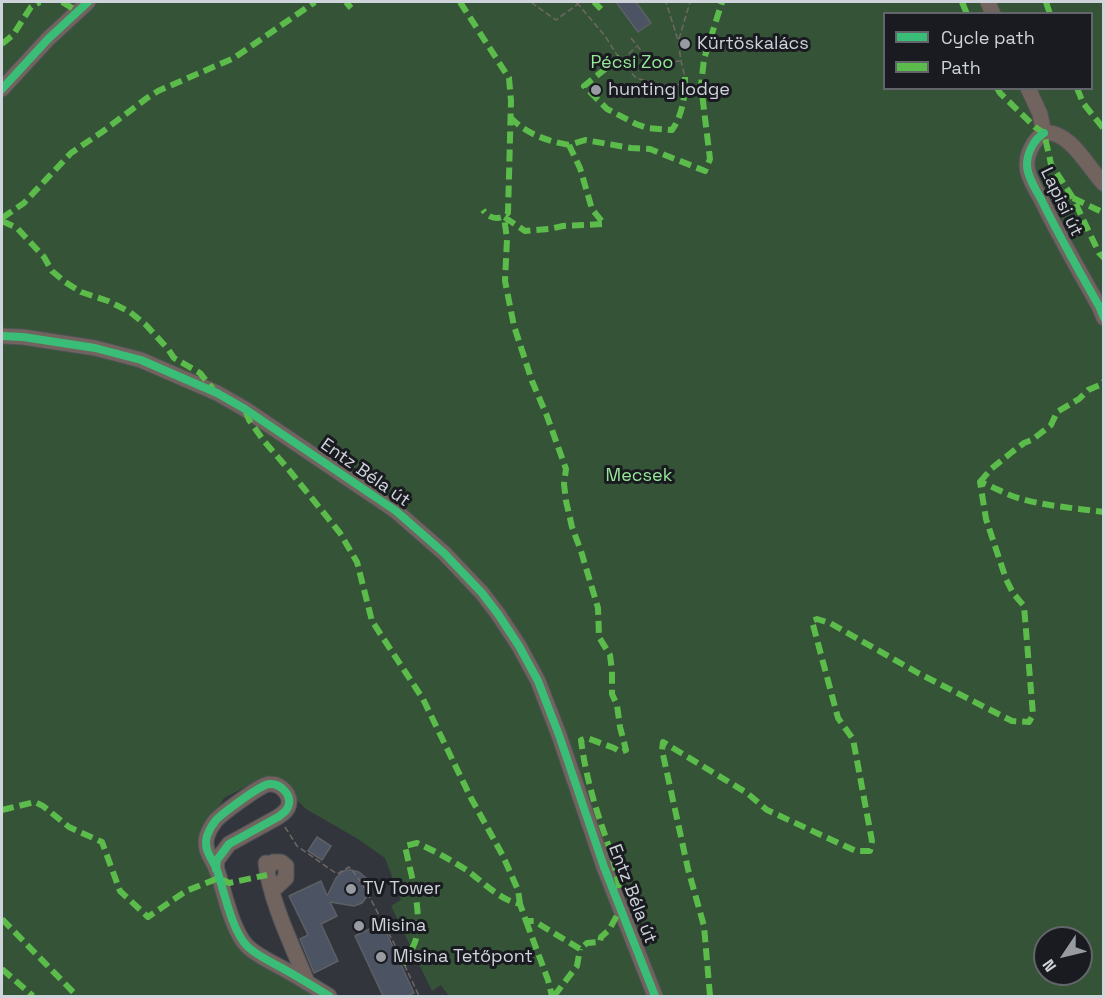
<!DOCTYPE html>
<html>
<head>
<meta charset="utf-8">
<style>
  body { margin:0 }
  #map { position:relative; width:1105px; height:998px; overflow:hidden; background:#32353b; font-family:"Space Grotesk",sans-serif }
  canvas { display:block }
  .frame { position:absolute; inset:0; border:3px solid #cfd3da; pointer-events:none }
  .legend { position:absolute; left:883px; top:12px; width:210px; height:78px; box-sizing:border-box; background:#191b20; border:2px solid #62656a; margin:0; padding:8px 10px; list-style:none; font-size:18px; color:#cfd3da }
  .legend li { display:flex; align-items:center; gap:12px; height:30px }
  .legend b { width:30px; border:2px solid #62656a }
  .north { position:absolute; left:1033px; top:926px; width:60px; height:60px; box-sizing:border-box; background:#191b20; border:2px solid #62656a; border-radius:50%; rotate:235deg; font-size:16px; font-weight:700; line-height:24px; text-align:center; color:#cfd3da }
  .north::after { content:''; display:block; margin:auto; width:21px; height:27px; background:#989ca2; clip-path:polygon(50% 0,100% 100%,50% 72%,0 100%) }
</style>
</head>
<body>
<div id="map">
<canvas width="1105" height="998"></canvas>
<div class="frame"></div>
<ul class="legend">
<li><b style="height:8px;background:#3abd76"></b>Cycle path</li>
<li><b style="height:8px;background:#5cbc4b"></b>Path</li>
</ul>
<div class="north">N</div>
</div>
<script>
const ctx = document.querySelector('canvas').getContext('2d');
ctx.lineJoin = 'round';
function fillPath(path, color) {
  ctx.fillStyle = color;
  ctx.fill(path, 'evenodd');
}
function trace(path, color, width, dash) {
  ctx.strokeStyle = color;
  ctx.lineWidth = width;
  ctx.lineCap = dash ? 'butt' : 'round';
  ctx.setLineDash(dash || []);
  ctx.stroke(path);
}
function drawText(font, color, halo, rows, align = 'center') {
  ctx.font = font + ' "Space Grotesk",sans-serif';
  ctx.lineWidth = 6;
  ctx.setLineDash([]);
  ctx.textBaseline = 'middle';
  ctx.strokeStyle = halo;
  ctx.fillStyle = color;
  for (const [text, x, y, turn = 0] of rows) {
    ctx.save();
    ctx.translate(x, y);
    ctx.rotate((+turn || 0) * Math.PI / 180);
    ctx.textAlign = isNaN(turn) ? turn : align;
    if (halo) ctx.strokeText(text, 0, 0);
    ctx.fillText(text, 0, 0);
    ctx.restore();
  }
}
fillPath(new Path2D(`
  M 2,2 L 1103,2 L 1103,996 L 449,996 L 441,985 L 432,991 L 391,906 L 401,900 L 385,858 L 358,839 L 306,809 L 280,783 L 273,780 L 251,784 L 224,798 L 204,834 L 240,935 L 334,996 L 2,996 ZM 884,14 L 1092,14 L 1092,88 L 884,88 ZM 1045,938 L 1081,938 L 1081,974 L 1045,974 Z`), '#355437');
const building = new Path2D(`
  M 616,2 L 636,2 L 651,23 L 638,32 Z
  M 317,837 L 331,846 L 322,860 L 308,851 Z
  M 346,870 L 351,870 L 359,872 L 366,878 L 369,886 L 368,895 L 362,903 L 354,906 L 330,902 L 337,916 L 321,924 L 338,961 L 314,973 L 300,939 L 308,935 L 289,896 L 321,881 L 327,896 L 336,878 L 342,872 Z
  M 382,923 L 414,993 L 407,996 L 383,996 L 355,936 Z`);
fillPath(building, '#4c5362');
trace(building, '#5d6065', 1.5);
const minor = new Path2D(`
  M 988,2 L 993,14
  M 1028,88 L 1040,114 L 1044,133
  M 2,89 L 48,39 L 88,2
  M 1044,133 C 1034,139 1027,153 1027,165 C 1027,176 1036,190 1041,199 C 1059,236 1079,271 1099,306 L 1104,318
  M 1044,133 C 1069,129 1089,169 1104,184
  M 2,336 L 23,337 L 95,348 L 141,360 L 217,393 L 245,409 L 396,511 L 444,553 L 482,593 L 498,614 L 519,646 L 538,681 L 559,735 L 604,867 L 655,996
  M 266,863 C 270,901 293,947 307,982
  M 216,869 L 217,860 L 229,844 L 278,817 C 282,814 286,812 288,807 C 293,796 281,783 269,784 C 260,785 223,813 216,820 C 212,825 209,830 207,836 C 203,850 212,858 217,870 C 224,891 232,931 247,946 C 256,955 271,962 282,968 C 298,977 313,986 329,996
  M 267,875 L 268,868 L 273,862 L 281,862 L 286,866 L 286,878 L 272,891`);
trace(minor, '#4f5257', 17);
trace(new Path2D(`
  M 532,2 L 532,3 L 556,20 L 578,4 L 574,2
  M 578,2 L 578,4 L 605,36 L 621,61 L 636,78 L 667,87 L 678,85 L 685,77 L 681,61 L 678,40 L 666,2
  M 631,38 C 647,59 653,65 680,61
  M 679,39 L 690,2
  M 622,60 L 636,47
  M 285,827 L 297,846 L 337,874 L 349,867 C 363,882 371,900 381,919 C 395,944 407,970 419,996`), '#6f6765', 1.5, [6, 3]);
trace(minor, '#71635e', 15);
trace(new Path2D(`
  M 62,2 L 77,11
  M 346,2 L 351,8
  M 460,2 L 509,78 L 511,101 L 508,213 C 500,221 489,219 483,210
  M 594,2 L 601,9
  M 962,2 L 967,14
  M 1046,2 L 1050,14
  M 2,44 L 13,35 L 31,7 L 40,2
  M 620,57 L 584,86 L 607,109 L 636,124 L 647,128 L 672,130 C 683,114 685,96 685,77
  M 997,88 L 1000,93 L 1035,127 L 1044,133 L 1051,164 L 1073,198 L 1099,253 L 1104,258
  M 1077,88 L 1083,103 L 1104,129
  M 510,117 C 526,134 547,141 569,145
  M 1073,198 L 1104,213
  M 2,218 L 24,203 L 71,153 L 102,132 L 147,98 L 158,91 L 234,58 L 315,2
  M 2,221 L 17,228 L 44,257 L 52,271 L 65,282 L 81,292 L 108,301 L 130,312 L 146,325 L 168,349 L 174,358 L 200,373 L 213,389
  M 246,412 L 249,420 L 264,441 L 289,470 L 340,533 L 357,562 L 372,621 L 423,699 L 471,798 L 503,856 L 518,890 L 520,904
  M 980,482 L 991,469 L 1012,452 L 1024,443 L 1032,440 L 1051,425 L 1057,412 L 1079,399 L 1088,390 L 1102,384 L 1104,381
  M 2,810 L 35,802 L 43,806 L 69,827 L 102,842 L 120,891 L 148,917 L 186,891 L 219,878 L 229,883 L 267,875
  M 619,888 C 615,860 604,834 596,808 C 589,785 584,763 581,740 L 587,738 L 614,748 L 621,752 L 626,750 L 620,727 L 617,705 L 612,694 L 612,671 L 610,655 L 599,637 L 598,608 L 581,551 L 572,527 L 566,501 L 564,484 L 566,469 L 547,416 L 532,381 L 514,326 L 505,281 L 507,239 L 504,217 L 525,231 L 549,229 L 563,226 L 604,224 L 592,209 L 580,168 L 569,145 L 585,140 L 631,148 L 650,149 L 705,171 L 710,159 L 701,85 L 704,59 L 722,2
  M 2,919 L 77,996
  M 526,921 L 548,980 L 552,996
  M 403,965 C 408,955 415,946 417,935 C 421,906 411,875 405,846 L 417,843 C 435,851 451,860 468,871 C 484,883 500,900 520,904 L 526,921 L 534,921 L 580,949 L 587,943 L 600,942 L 601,937 L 609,930 L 621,908
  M 2,969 L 33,996
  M 554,996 L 577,966 L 580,949
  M 710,996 L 704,926 L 688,869 L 662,750 L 663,742 L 747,793 L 767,810 L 856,851 L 870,851 L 872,841 L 853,739 L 838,718 L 812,621 L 817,619 L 830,623 L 918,673 L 1012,721 L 1029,722 L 1033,715 L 1024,606 L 1013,593 L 1006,579 L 986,519 L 980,482 C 992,486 1003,493 1015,497 C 1043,506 1074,508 1104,512`), '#5cbc4b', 6, [12, 6]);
trace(new Path2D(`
  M 2,89 L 48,39 L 88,2
  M 1044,133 C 1034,139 1027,153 1027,165 C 1027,176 1036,190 1041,199 C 1059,236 1079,271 1099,306 L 1104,318
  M 2,336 L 23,337 L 95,348 L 141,360 L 217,393 L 245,409 L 396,511 L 444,553 L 482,593 L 498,614 L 519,646 L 538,681 L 559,735 L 604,867 L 655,996
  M 216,869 L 217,860 L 229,844 L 278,817 C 282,814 286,812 288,807 C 293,796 281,783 269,784 C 260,785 223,813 216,820 C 212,825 209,830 207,836 C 203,850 212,858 217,870 C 224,891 232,931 247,946 C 256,955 271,962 282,968 C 298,977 313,986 329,996`), '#3abd76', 8);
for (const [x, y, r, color] of [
  [685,44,6,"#989ca2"],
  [596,90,6,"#989ca2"],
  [351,889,6,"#989ca2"],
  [359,926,6,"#989ca2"],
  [381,957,6,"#989ca2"]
]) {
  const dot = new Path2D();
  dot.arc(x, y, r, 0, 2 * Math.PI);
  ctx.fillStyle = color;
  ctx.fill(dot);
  trace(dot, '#191b20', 2);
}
drawText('18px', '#cfd3da', '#191b20', [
  ["Kürtöskalács",697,44],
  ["hunting lodge",608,90],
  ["TV Tower",363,889],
  ["Misina",371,926],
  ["Misina Tetőpont",393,957]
], 'left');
drawText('18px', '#95e997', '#191b20', [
  ["Pécsi Zoo",632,63],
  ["Mecsek",639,476]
]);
drawText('18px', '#cfd3da', '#191b20', [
  ["Lapisi út",1061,202,64],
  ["Entz Béla út",365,473,35],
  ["Entz Béla út",632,894,69]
]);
</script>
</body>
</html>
